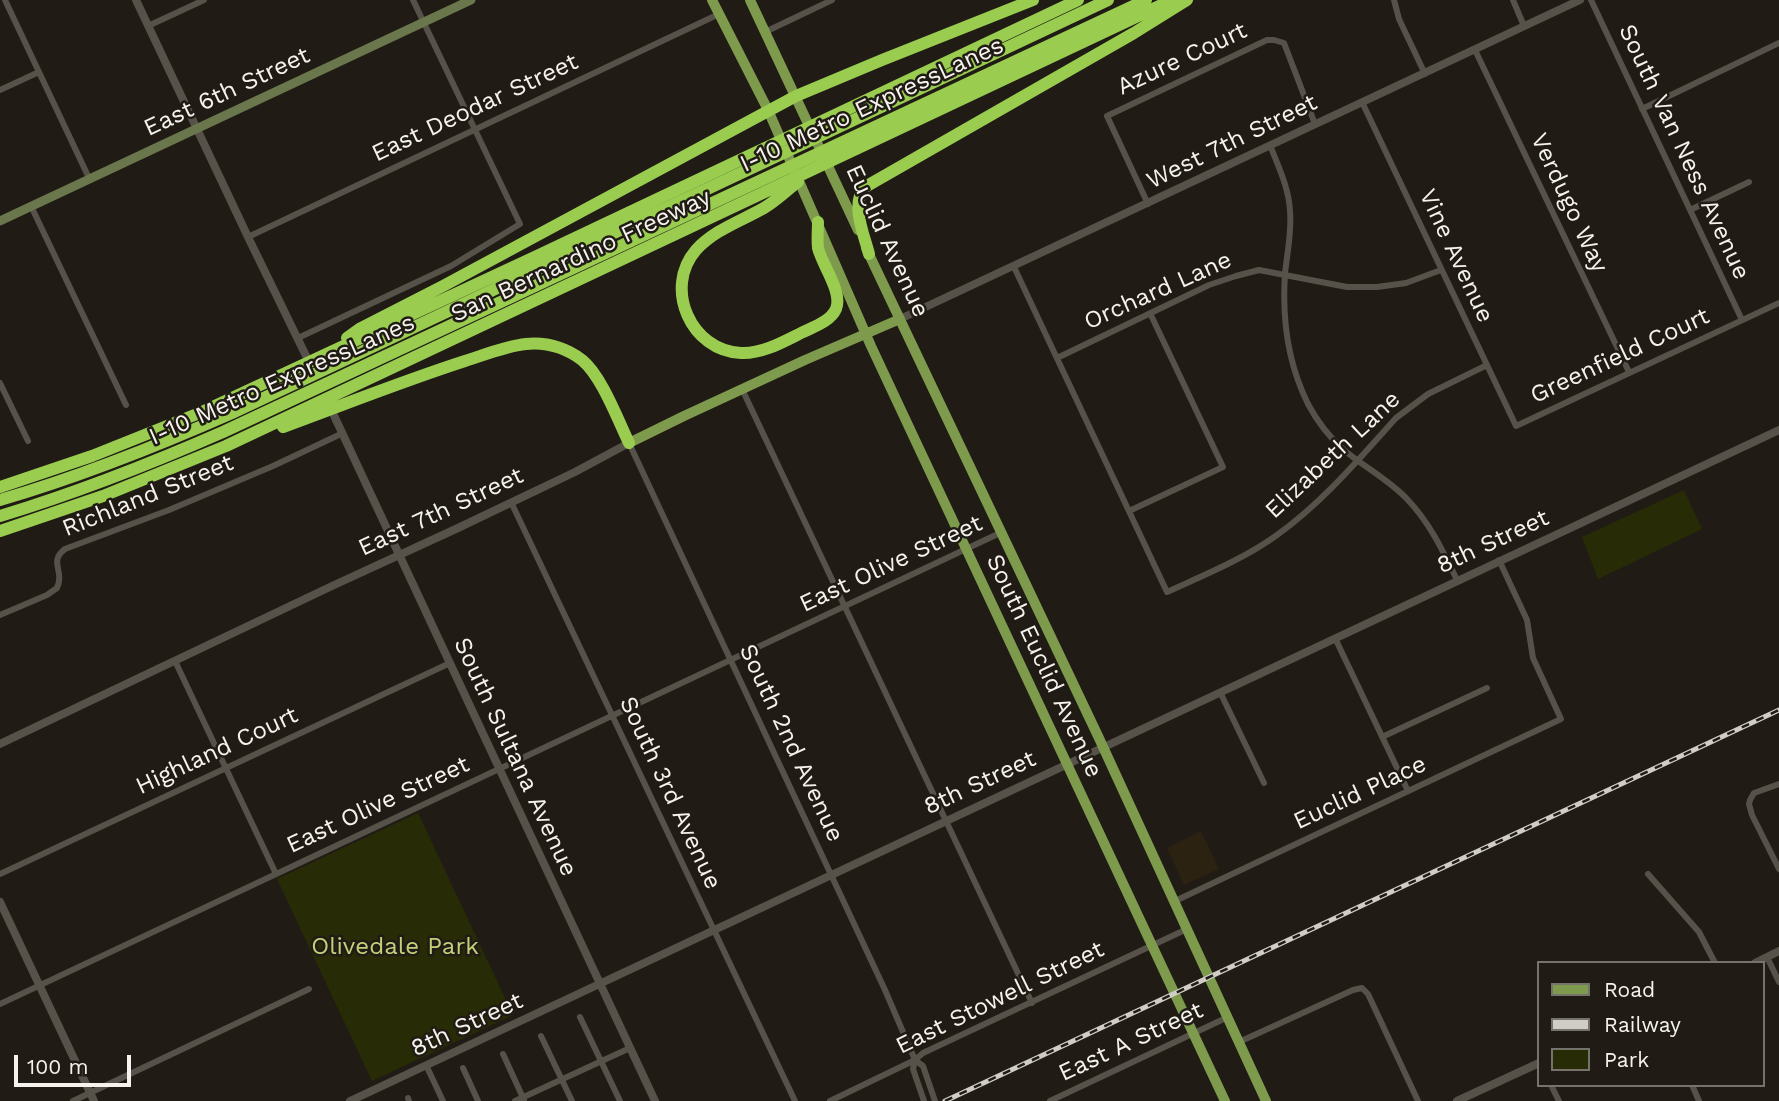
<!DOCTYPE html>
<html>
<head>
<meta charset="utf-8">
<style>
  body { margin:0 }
  #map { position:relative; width:1779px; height:1101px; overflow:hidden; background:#201c15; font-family:"Work Sans",sans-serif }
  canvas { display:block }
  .legend { position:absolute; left:1537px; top:961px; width:228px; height:126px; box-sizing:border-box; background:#201c15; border:2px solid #76726c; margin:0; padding:9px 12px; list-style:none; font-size:21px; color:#f6f3ee }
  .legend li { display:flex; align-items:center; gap:14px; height:35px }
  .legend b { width:35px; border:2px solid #76726c }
  .scale { position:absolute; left:14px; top:1055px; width:117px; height:32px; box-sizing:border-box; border:4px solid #f6f3ee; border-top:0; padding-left:9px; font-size:21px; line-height:24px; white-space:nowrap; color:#f6f3ee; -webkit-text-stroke:5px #201c15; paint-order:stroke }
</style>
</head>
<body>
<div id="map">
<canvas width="1779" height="1101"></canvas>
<ul class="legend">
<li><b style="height:9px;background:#7e9b4d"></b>Road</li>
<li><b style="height:9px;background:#d0cdc7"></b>Railway</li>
<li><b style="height:19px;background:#282c06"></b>Park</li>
</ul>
<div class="scale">100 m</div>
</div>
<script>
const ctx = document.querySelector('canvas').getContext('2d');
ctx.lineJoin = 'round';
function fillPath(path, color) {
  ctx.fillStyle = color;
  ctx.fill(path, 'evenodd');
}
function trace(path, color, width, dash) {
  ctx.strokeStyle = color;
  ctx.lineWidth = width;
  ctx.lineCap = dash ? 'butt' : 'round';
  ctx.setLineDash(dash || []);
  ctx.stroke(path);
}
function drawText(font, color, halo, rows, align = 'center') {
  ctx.font = font + ' "Work Sans",sans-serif';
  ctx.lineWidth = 5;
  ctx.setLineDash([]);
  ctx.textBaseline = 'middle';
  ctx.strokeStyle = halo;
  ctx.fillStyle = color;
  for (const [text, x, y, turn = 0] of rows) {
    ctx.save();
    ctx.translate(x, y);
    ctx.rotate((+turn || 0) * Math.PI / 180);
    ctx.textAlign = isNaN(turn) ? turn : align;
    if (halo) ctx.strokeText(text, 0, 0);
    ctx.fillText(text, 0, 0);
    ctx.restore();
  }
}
fillPath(new Path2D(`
  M 1201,831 L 1219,869 L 1184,885 L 1167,848 Z`), '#2b2212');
fillPath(new Path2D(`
  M 1684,490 L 1702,529 L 1598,579 L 1582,537 Z
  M 418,813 L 513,1015 L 372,1081 L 277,879 Z`), '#282c06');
trace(new Path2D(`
  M 5,0 L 89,178
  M 1394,0 L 1399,19 L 1425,74
  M 1513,0 L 1524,26
  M 1591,0 L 1742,320
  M 148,26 L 204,0
  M 765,32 L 832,0
  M 1475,50 L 1629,372
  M 0,90 L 39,72
  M 1362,102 L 1516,426 L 1779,303
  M 1642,109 L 1779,43
  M 1270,145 C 1278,166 1289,188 1290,211 C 1292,232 1287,253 1285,274 C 1282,318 1288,364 1308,404 C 1317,421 1329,437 1344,450 C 1364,467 1388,479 1407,499 C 1430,523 1443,551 1457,580
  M 1148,204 L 1107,116 L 1267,40 L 1274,40 L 1284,43 L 1315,124
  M 31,206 L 126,405
  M 1690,210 L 1749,182
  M 248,237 L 719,14
  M 1014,267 L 1167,592 C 1204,575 1244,559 1277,535 C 1322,503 1359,459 1396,418 L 1428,394 L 1487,365
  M 298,338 L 451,266 L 520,224 L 413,0
  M 1057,358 L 1209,285 L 1236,276 L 1259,270 L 1347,287 L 1377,287 L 1406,283 L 1441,270
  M 0,383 L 28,441
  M 742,389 L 1032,1003
  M 629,443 L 885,990 L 915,1060 L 923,1066 L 935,1101
  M 511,502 L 795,1101
  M 1129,511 L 1223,467 L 1150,313
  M 0,615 L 47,595 L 57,588 C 65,570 48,562 65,549 L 169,510 L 273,466 L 343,433
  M 1335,638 L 1408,791
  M 175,661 L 276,874
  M 1220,692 L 1264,783
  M 1382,737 L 1487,688
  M 1779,784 L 1754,793 L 1750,800 L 1749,804 L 1752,815 L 1779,869
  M 0,874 L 450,663
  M 1648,874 L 1699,932 L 1715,963
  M 1175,901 L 1561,719 L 1533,658 L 1527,620 L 1499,560
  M 1767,957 L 1779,982
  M 0,1004 L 1000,533
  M 580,1017 L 620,1101
  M 541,1036 L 572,1101
  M 1239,1042 L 1353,990 L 1362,988 L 1368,994 L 1418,1101
  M 503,1054 L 524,1100
  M 915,1060 L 913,1069 L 924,1101
  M 426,1065 L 443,1101
  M 463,1068 L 478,1101
  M 1551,1085 L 1559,1101
  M 1692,1085 L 1699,1101
  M 408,1098 L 409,1101
  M 73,1101 L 309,989
  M 515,1101 L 630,1048
  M 830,1101 L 915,1060 L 923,1053 L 1187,929
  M 1050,1101 L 1228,1017`), '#565149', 6);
trace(new Path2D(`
  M 136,0 L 248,237 L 310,364
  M 900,319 L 1580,0
  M 330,407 L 655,1101
  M 0,744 L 332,586 L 458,528 L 575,472 L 629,443
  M 0,902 L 94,1101
  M 1755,963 L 1779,951
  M 350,1101 L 1779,430
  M 1457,1101 L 1539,1063`), '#565149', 8);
trace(new Path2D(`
  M 0,221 L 471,0`), '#6a764b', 9);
trace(new Path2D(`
  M 712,0 L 768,110 L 871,346 L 1225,1101
  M 750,0 L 858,230
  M 866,248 L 1098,736 L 1266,1101
  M 629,443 L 684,416 L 805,360 L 900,319`), '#7e9b4d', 10);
trace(new Path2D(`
  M 798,182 C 787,190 776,201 764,208 C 741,221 714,230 696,250 C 663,288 691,351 741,353 C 762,354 783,342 801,333 C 813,327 830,322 836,309 C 843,292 822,265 818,248 C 817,240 818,230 818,222
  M 869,254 C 864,234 850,204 865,187 L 1134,33 L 1187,0
  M 347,338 L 361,328 L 443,286 L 796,96 L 882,60 L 1033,0
  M 283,427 C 343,405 403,381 465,361 C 484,355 506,346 526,344 C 547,342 566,348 582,360 C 601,375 618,420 629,443
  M 0,487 L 92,456 L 202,412 L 537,256 L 1078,0
  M 0,500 C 79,477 157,446 232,413 L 1108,0
  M 0,516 C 76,493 150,464 223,432 L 1146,0
  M 0,531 L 103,496 L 226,446 L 1172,0`), '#99cc4f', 12);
const rail = new Path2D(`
  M 945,1101 L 1779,710`);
trace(rail, '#d0cdc7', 5);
trace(rail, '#201c15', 2.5, [8]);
drawText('24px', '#f6f3ee', '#201c15', [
  ["Azure Court",1182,59,-25],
  ["East 6th Street",227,92,-25],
  ["I-10 Metro ExpressLanes",872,105,-25],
  ["East Deodar Street",475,108,-25],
  ["West 7th Street",1232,142,-26],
  ["South Van Ness Avenue",1684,152,65],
  ["Verdugo Way",1569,203,65],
  ["Euclid Avenue",887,241,65],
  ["San Bernardino Freeway",581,256,-25],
  ["Vine Avenue",1456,256,65],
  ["Orchard Lane",1158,291,-24],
  ["Greenfield Court",1620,356,-25],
  ["I-10 Metro ExpressLanes",282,380,-24],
  ["Elizabeth Lane",1333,455,-43],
  ["Richland Street",148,496,-22],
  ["East 7th Street",441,512,-25],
  ["8th Street",1493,542,-25],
  ["East Olive Street",891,564,-25],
  ["South Euclid Avenue",1044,666,65],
  ["South 2nd Avenue",791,743,65],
  ["Highland Court",217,751,-25],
  ["South Sultana Avenue",515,757,65],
  ["8th Street",980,783,-25],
  ["South 3rd Avenue",670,793,65],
  ["Euclid Place",1360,793,-25],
  ["East Olive Street",378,805,-25],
  ["East Stowell Street",1000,998,-26],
  ["8th Street",467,1025,-25],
  ["East A Street",1131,1042,-25]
]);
drawText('24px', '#c4d079', '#201c15', [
  ["Olivedale Park",395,947]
]);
</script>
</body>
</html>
